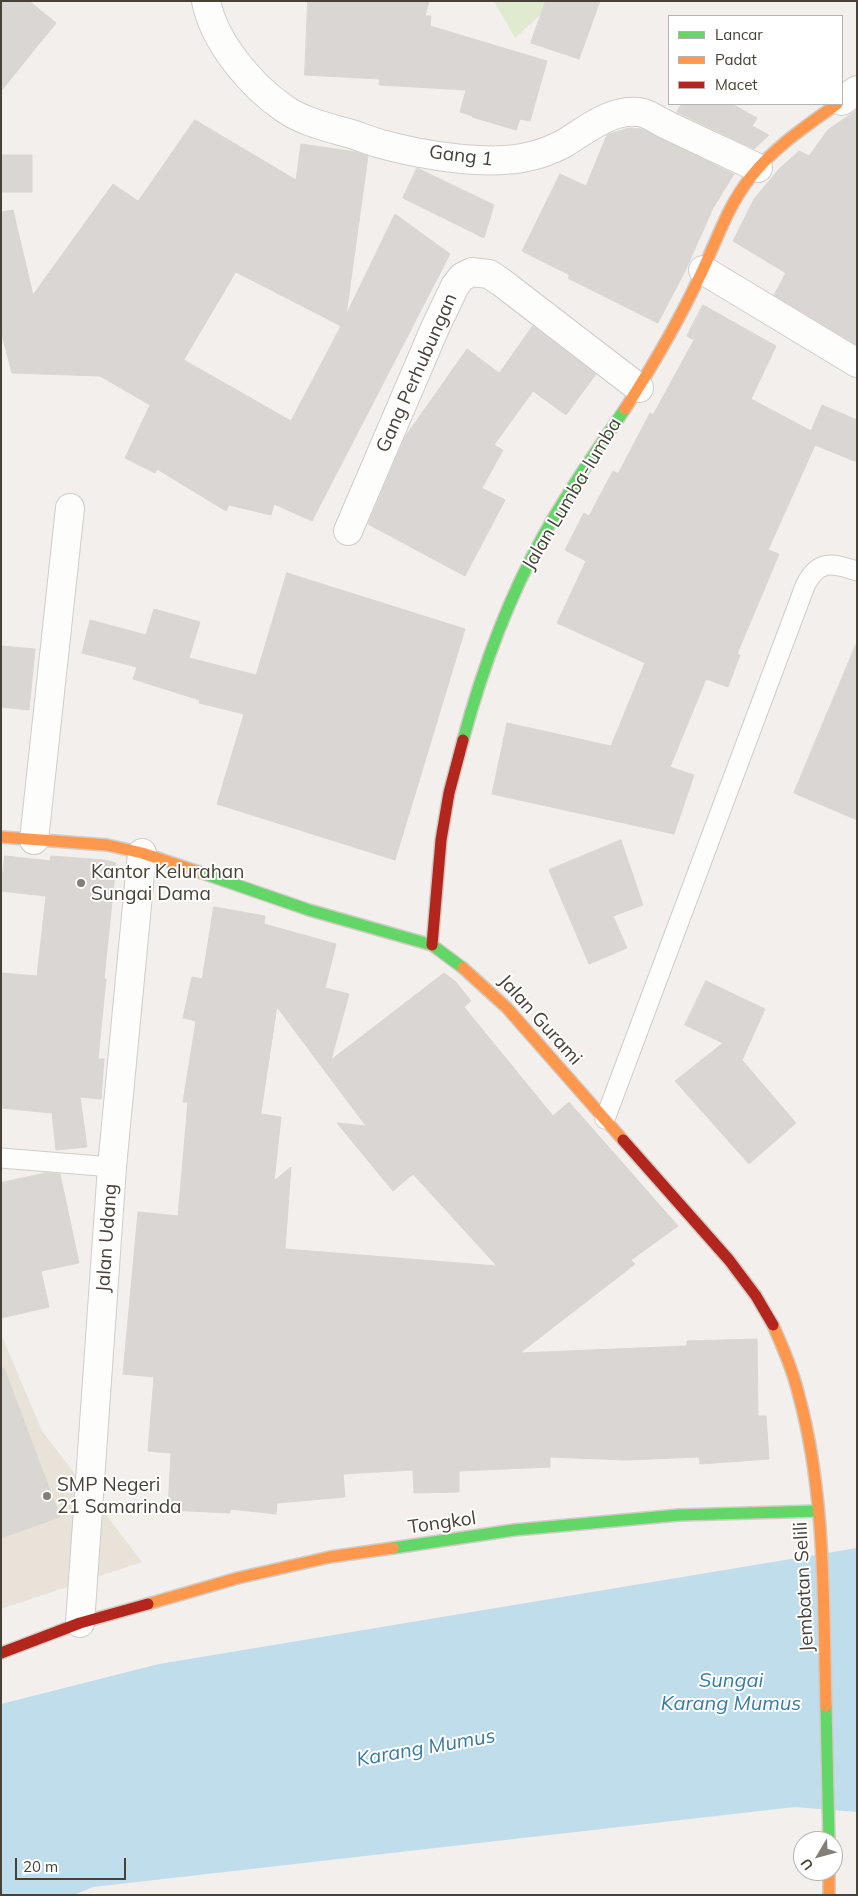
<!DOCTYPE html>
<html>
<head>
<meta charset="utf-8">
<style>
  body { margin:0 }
  #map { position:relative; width:858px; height:1896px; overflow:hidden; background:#f2efec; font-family:Mulish,sans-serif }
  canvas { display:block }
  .frame { position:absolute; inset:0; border:2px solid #474138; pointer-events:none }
  .legend { position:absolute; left:668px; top:15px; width:175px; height:90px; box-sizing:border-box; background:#fff; border:1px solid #b5b3af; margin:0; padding:6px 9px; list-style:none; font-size:15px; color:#474138 }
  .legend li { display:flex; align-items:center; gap:10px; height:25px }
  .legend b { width:25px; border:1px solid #b5b3af }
  .north { position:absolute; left:793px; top:1831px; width:50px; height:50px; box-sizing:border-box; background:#fff; border:1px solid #b5b3af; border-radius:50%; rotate:233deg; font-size:14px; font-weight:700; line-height:20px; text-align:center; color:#474138 }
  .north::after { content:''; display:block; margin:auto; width:18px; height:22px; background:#837e77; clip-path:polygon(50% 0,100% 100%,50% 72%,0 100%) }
  .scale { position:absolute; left:15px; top:1858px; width:111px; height:22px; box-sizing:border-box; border:2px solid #474138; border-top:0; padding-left:6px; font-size:15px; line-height:18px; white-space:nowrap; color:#474138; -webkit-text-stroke:4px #fff; paint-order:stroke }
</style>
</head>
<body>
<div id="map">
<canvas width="858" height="1896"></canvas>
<div class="frame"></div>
<ul class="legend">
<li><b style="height:6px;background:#63d668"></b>Lancar</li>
<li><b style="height:6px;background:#ff974d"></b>Padat</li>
<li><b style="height:6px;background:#b3261e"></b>Macet</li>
</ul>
<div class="north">U</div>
<div class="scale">20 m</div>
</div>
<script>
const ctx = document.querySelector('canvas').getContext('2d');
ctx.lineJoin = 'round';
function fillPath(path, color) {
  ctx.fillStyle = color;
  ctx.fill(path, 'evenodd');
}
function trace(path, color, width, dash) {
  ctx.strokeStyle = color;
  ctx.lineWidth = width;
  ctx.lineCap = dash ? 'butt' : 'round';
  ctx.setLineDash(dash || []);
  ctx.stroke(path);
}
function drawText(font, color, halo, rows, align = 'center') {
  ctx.font = font + ' Mulish,sans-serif';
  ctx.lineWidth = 4;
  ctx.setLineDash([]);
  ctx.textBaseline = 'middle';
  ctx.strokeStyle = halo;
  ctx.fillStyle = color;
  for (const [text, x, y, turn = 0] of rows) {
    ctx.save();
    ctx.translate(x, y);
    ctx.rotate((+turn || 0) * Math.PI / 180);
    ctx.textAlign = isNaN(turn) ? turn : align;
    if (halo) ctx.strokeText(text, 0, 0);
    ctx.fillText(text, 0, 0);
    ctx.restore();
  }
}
fillPath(new Path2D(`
  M 1,1334 L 42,1431 L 142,1562 L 1,1609 Z`), '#e8e2d8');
fillPath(new Path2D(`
  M 494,1 L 555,1 L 515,38 Z`), '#e0eace');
fillPath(new Path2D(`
  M 857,1548 L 857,1812 L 795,1807 L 93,1887 L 74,1895 L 1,1895 L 1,1704 L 159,1664 Z`), '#c0ddeb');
const building = new Path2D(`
  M 1,1 L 29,1 L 56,23 L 1,91 Z
  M 308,1 L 429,1 L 425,16 L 431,16 L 430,26 L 547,61 L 530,121 L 520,119 L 516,130 L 472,117 L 473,116 L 460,112 L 466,90 L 379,85 L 380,79 L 305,75 Z
  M 546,1 L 600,1 L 579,59 L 531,43 Z
  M 682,104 L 732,104 L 757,118 L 752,126 L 769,135 L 754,149 L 677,112 Z
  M 857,110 L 857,345 L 774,295 L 786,273 L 733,241 L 754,199 L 779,169 L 799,151 L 809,156 L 828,130 Z
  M 195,120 L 296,180 L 301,144 L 356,152 L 368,156 L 346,315 L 395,214 L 450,254 L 312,521 L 274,504 L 271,515 L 229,505 L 226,511 L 157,469 L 155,473 L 125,458 L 150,405 L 100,376 L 12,373 L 1,331 L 1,212 L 13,210 L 33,295 L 113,184 L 138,201 ZM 236,272 L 341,326 L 291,421 L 184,360 Z
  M 629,128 L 642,129 L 734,174 L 713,208 L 685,271 L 658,323 L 568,278 L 570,275 L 522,251 L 560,174 L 586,186 L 607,135 Z
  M 1,155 L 32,155 L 32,192 L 1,192 Z
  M 417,168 L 494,205 L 484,238 L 403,198 Z
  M 703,305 L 776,346 L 751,399 L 811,431 L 822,405 L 857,420 L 857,462 L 815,445 L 768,550 L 779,554 L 737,654 L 740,655 L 728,687 L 706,679 L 670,767 L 694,775 L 674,834 L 492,794 L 507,723 L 611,746 L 645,663 L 557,623 L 586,561 L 565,550 L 584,513 L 589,516 L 613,471 L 618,474 L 650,413 L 653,415 L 694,340 L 687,336 Z
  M 533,326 L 596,374 L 566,415 L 533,391 L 494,445 L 503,450 L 482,488 L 505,500 L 465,576 L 368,524 L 405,437 L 467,349 L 499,373 Z
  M 287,573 L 465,629 L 395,860 L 217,804 L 244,714 L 199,703 L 200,700 L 133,679 L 137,667 L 82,653 L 90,620 L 146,635 L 154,609 L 200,622 L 189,658 L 256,675 Z
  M 856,645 L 857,645 L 857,820 L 794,793 Z
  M 1,646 L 35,649 L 29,710 L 1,707 Z
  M 621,840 L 643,905 L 613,916 L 627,948 L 589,964 L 549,870 Z
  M 5,856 L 50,861 L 51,856 L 105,860 L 116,863 L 104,979 L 106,979 L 98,1059 L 104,1059 L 101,1099 L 80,1097 L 87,1147 L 56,1150 L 52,1113 L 1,1108 L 1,973 L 37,976 L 46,896 L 1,891 Z
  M 214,907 L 265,916 L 264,924 L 336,944 L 325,988 L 349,994 L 331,1060 L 444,973 L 455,981 L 471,1001 L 464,1007 L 553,1116 L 569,1102 L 678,1226 L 631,1260 L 635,1264 L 520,1353 L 687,1346 L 687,1341 L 757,1339 L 758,1416 L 766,1416 L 769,1459 L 700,1464 L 699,1457 L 627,1460 L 550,1457 L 550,1467 L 459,1471 L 459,1492 L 414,1493 L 413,1470 L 343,1474 L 345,1497 L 277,1503 L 276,1514 L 230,1509 L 230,1513 L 168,1510 L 171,1453 L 148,1451 L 154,1377 L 123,1374 L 138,1212 L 178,1216 L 188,1102 L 183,1102 L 196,1021 L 183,1018 L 192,977 L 202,979 ZM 277,1007 L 366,1126 L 337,1123 L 393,1191 L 413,1174 L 497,1266 L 285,1249 L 291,1167 L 274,1181 L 281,1117 L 261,1114 Z
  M 706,981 L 765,1009 L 742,1060 L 796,1123 L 749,1164 L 675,1081 L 723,1043 L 685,1025 Z
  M 46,1173 L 60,1174 L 79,1263 L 41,1271 L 49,1307 L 1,1318 L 1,1183 Z
  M 1,1368 L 4,1368 L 60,1517 L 1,1538 Z`);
fillPath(building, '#d9d6d3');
trace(building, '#dad6d2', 1);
const lane = new Path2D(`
  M 605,1119 L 805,586 C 818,559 832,563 857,571
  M 1,1158 L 112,1167`);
const street = new Path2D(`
  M 206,1 C 214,42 251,86 285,109 C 304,122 327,127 348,133 C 359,136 370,141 381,144 C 421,155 490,167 531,156 C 541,154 553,149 563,144 C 585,131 610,109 638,112 C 646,112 657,120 665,124 C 696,139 727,153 758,168
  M 842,101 L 857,90
  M 703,270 L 857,363
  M 348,531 L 435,328 L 455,286 L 462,277 L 472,272 L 489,274 L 501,282 L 639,388
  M 34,840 L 70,508
  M 80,1623 L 112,1167 L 142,853`);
const fast = new Path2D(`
  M 463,740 C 482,670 507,601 542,538 C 567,493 596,451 625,409
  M 199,872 L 309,910 L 432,945 L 463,968
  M 393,1548 L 514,1530 L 679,1515 L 818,1511
  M 826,1706 L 829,1841`);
const slow = new Path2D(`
  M 625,409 C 652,367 677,324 698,280 C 715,246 726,208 750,178 C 774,147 806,126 837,104
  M 1,837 L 107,845 L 142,853 L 199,872
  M 463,968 L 507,1008 L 623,1140
  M 773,1325 C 783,1348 793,1371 799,1396 C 826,1496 823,1603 826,1706
  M 148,1604 L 238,1578 L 330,1557 L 393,1548
  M 829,1871 L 829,1895`);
const jam = new Path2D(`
  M 432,945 L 441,840 L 449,793 L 463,740
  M 623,1140 L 729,1260 L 756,1296 L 773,1325
  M 1,1653 L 80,1623 L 148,1604`);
trace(lane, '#d0cdca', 21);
trace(street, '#d0cdca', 30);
trace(fast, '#d0ccc4', 14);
trace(slow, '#d0ccc4', 14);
trace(jam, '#d0ccc4', 14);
trace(lane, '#fdfdfc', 19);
trace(street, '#fdfdfc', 28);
trace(fast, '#63d668', 11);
trace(slow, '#ff974d', 11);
trace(jam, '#b3261e', 11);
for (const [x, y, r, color] of [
  [81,883,5,"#837e77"],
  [47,1496,5,"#837e77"]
]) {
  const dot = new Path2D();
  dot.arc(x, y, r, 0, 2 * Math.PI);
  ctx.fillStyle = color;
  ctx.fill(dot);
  trace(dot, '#fff', 2);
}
drawText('19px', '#474138', '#fff', [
  ["Gang 1",461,156,7],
  ["Gang Perhubungan",417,373,-66],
  ["Jalan Lumba-lumba",572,494,-59],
  ["Jalan Gurami",540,1020,48],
  ["Jalan Udang",107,1238,-86],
  ["Tongkol",442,1523,-8],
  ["Jembatan Selili",804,1587,-93]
]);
drawText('19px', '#474138', '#fff', [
  ["Kantor Kelurahan",91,872],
  ["Sungai Dama",91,894],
  ["SMP Negeri",57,1485],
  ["21 Samarinda",57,1507]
], 'left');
drawText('italic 20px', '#377ba4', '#fff', [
  ["Sungai",731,1681],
  ["Karang Mumus",731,1704],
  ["Karang Mumus",426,1748,-10]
]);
</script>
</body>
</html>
